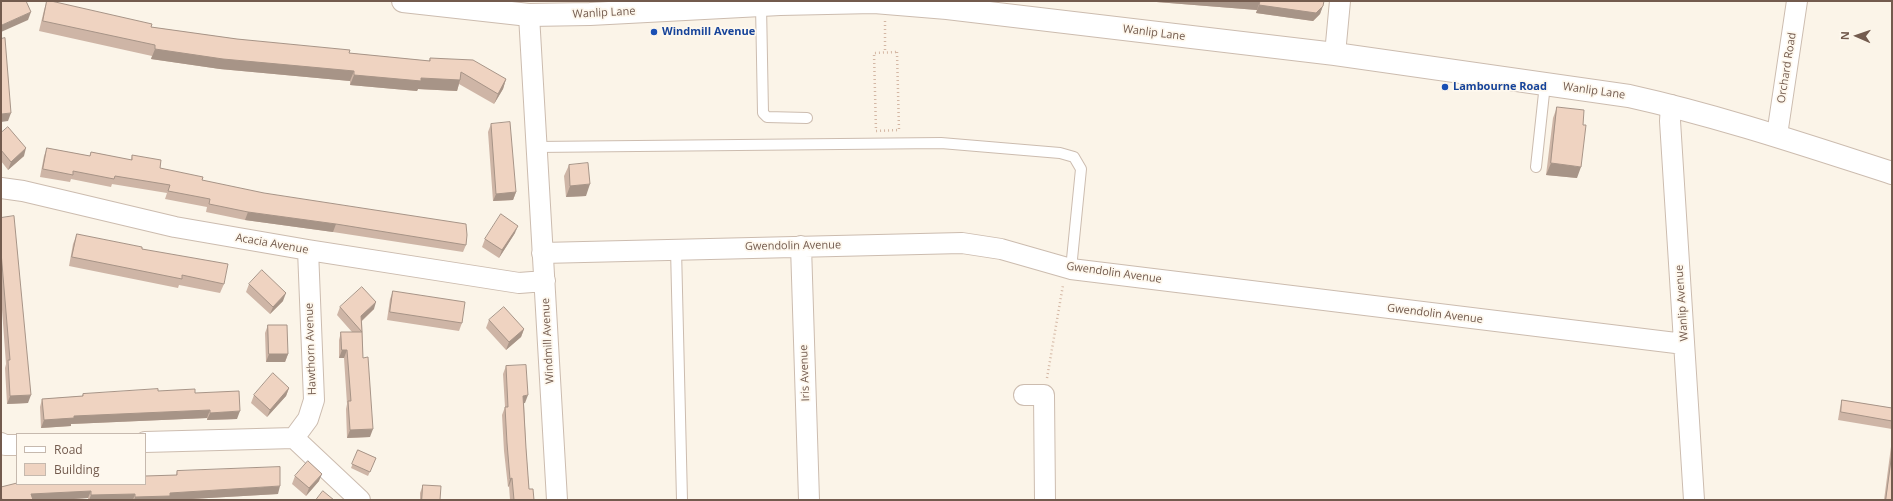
<!DOCTYPE html>
<html>
<head>
<meta charset="utf-8">
<style>
  body { margin:0 }
  #map { position:relative; width:1893px; height:501px; overflow:hidden; background:#fbf4e8; font-family:"Open Sans",sans-serif }
  canvas { display:block }
  .frame { position:absolute; inset:0; border:2px solid #735b4e; pointer-events:none }
  .legend { position:absolute; left:16px; top:433px; width:130px; height:52px; box-sizing:border-box; background:#fef8ee; border:1px solid #c6b9ae; margin:0; padding:5px 7px; list-style:none; font-size:12px; color:#735b4e }
  .legend li { display:flex; align-items:center; gap:8px; height:20px }
  .legend b { width:20px; border:1px solid #c6b9ae }
  .north { position:absolute; left:1837px; top:16px; width:40px; height:40px; -webkit-text-stroke:3px #fef8ee; paint-order:stroke; rotate:272deg; font-size:11px; font-weight:700; line-height:16px; text-align:center; color:#735b4e }
  .north::after { content:''; display:block; margin:auto; width:14px; height:18px; background:#735b4e; clip-path:polygon(50% 0,100% 100%,50% 72%,0 100%) }
</style>
</head>
<body>
<div id="map">
<canvas width="1893" height="501"></canvas>
<div class="frame"></div>
<ul class="legend">
<li><b style="height:5px;background:#fff"></b>Road</li>
<li><b style="height:11px;background:#efd3c1"></b>Building</li>
</ul>
<div class="north">N</div>
</div>
<script>
const ctx = document.querySelector('canvas').getContext('2d');
ctx.lineJoin = 'round';
function trace(path, color, width, dash) {
  ctx.strokeStyle = color;
  ctx.lineWidth = width;
  ctx.lineCap = dash ? 'butt' : 'round';
  ctx.setLineDash(dash || []);
  ctx.stroke(path);
}
function fillPath(path, color) {
  ctx.fillStyle = color;
  ctx.fill(path, 'evenodd');
}
function drawText(font, color, halo, rows, align = 'center') {
  ctx.font = font + ' "Open Sans",sans-serif';
  ctx.lineWidth = 3.5;
  ctx.setLineDash([]);
  ctx.textBaseline = 'middle';
  ctx.strokeStyle = halo;
  ctx.fillStyle = color;
  for (const [text, x, y, turn = 0] of rows) {
    ctx.save();
    ctx.translate(x, y);
    ctx.rotate((+turn || 0) * Math.PI / 180);
    ctx.textAlign = isNaN(turn) ? turn : align;
    if (halo) ctx.strokeText(text, 0, 0);
    ctx.fillText(text, 0, 0);
    ctx.restore();
  }
}
const service = new Path2D(`
  M 761,5 L 763,113 L 767,117 L 807,118
  M 536,147 L 941,143 L 1060,153 L 1074,157 L 1081,169 L 1071,269
  M 1536,167 L 1545,84
  M 676,249 L 682,500`);
const minor = new Path2D(`
  M 529,15 L 557,500
  M 1335,54 L 1340,1
  M 1671,105 L 1670,121 L 1694,500
  M 1777,135 L 1797,1
  M 1,188 L 23,191 L 175,227 L 308,250 L 519,283 L 545,281
  M 801,246 L 809,500
  M 542,253 L 962,243 L 1001,249 L 1071,269 L 1684,344
  M 1024,395 L 1044,395 L 1045,500
  M 294,438 L 360,500
  M 145,442 L 294,438 L 308,419 L 314,400 L 308,250
  M 1,443 L 5,445 L 17,445`);
const tertiary = new Path2D(`
  M 403,1 L 529,15 L 590,14 L 780,4 L 874,2 L 947,8 L 1335,54 L 1629,96 C 1719,116 1805,145 1892,173`);
trace(service, '#ccbcaf', 12);
trace(minor, '#ccbcaf', 22);
trace(tertiary, '#ccbcaf', 24);
trace(new Path2D(`
  M 885,21 L 885,52
  M 897,52 L 899,130 L 876,131 L 874,53 Z
  M 1047,378 L 1063,285`), '#d4b7a4', 2.5, [1, 3]);
trace(service, '#fff', 10);
trace(minor, '#fff', 20);
trace(tertiary, '#fff', 22);
fillPath(new Path2D(`
  M 47,1 L 151,27 L 237,39 L 349,53 L 429,61 L 430,58 L 506,79 L 503,89 L 494,104 L 459,84 L 457,91 L 418,89 L 417,91 L 350,85 L 350,81 L 220,69 L 151,59 L 152,56 L 39,31 L 44,10 Z
  M 1144,1 L 1324,1 L 1320,14 L 1313,21 L 1256,13 L 1257,10 Z
  M 1557,107 L 1577,178 L 1546,175 L 1553,118 Z
  M 491,124 L 516,192 L 513,200 L 493,201 L 488,132 Z
  M 1,133 L 24,156 L 8,170 L 1,161 Z
  M 47,148 L 90,156 L 91,152 L 131,160 L 132,155 L 160,168 L 202,180 L 466,245 L 463,252 L 333,232 L 245,220 L 206,212 L 207,207 L 165,199 L 167,193 L 112,184 L 111,187 L 71,179 L 70,182 L 40,177 L 44,156 Z
  M 569,165 L 586,196 L 566,197 L 564,176 Z
  M 1,218 L 28,403 L 7,404 L 5,368 L 6,364 L 1,296 Z
  M 515,233 L 499,258 L 482,247 L 485,239 Z
  M 77,234 L 142,249 L 224,284 L 220,293 L 179,285 L 178,288 L 69,266 L 73,244 Z
  M 249,284 L 283,301 L 270,314 L 246,292 Z
  M 393,291 L 462,323 L 459,331 L 387,320 L 390,299 Z
  M 340,307 L 374,309 L 362,321 L 363,358 L 370,437 L 347,438 L 346,409 L 347,404 L 344,358 L 339,358 L 339,340 L 341,332 L 352,332 L 337,315 Z
  M 489,320 L 524,329 L 521,337 L 506,350 L 486,328 Z
  M 268,325 L 288,354 L 285,362 L 266,362 L 265,333 Z
  M 506,366 L 525,403 L 524,403 L 526,448 L 529,489 L 534,500 L 510,500 L 509,486 L 508,487 L 504,451 L 502,415 L 505,407 L 503,374 Z
  M 289,388 L 286,396 L 267,417 L 251,403 L 254,395 Z
  M 158,391 L 195,393 L 237,419 L 207,420 L 207,418 L 71,424 L 71,426 L 41,428 L 40,407 L 42,399 L 82,396 L 83,394 Z
  M 1842,400 L 1892,408 L 1892,429 L 1838,420 L 1840,408 Z
  M 1892,439 L 1892,500 L 1884,500 Z
  M 358,450 L 376,458 L 368,476 L 351,468 Z
  M 177,471 L 278,494 L 174,500 L 88,500 L 88,498 L 59,500 L 1,500 L 1,487 L 176,475 Z
  M 295,476 L 319,481 L 306,496 L 292,484 Z
  M 423,485 L 440,500 L 420,500 L 420,493 Z`), '#ceb5a6');
fillPath(new Path2D(`
  M 1144,1 L 1260,1 L 1257,10 Z
  M 1259,5 L 1323,6 L 1320,14 L 1313,21 L 1256,13 Z
  M 31,12 L 28,20 L 1,32 L 2,25 Z
  M 155,49 L 354,71 L 350,81 L 220,69 L 151,59 Z
  M 354,75 L 421,78 L 460,80 L 457,91 L 418,89 L 417,91 L 350,85 Z
  M 506,79 L 503,89 L 494,104 L 498,94 Z
  M 11,113 L 8,121 L 1,122 L 1,114 Z
  M 26,148 L 24,156 L 8,170 L 11,162 Z
  M 1551,163 L 1581,167 L 1577,178 L 1546,175 Z
  M 590,184 L 586,196 L 566,197 L 570,186 Z
  M 516,192 L 513,200 L 493,201 L 496,194 Z
  M 248,212 L 336,224 L 333,232 L 245,220 Z
  M 518,226 L 515,233 L 499,258 L 502,250 Z
  M 286,293 L 283,301 L 270,314 L 273,307 Z
  M 376,302 L 374,309 L 358,324 L 361,316 Z
  M 524,329 L 521,337 L 506,350 L 509,342 Z
  M 342,350 L 347,350 L 344,358 L 339,358 Z
  M 269,354 L 288,354 L 285,362 L 266,362 Z
  M 289,388 L 286,396 L 267,417 L 270,410 Z
  M 31,395 L 28,403 L 7,404 L 10,396 Z
  M 528,395 L 525,403 L 520,404 L 523,396 Z
  M 210,410 L 207,418 L 71,424 L 71,426 L 41,428 L 44,420 L 74,416 Z
  M 240,411 L 237,419 L 207,420 L 210,413 Z
  M 373,429 L 370,437 L 347,438 L 350,430 Z
  M 322,474 L 319,481 L 306,496 L 309,488 Z
  M 512,478 L 509,486 L 508,487 L 510,479 Z
  M 280,486 L 278,494 L 174,500 L 134,500 L 135,497 L 170,493 Z
  M 91,491 L 88,498 L 59,500 L 29,500 L 31,494 Z
  M 135,494 L 133,500 L 89,500 L 91,495 Z`), '#a79487');
const building = new Path2D(`
  M 4,1 L 26,1 L 31,12 L 2,25 L 1,23 L 1,2 Z
  M 47,1 L 51,1 L 152,24 L 151,27 L 237,39 L 350,50 L 349,53 L 430,61 L 430,58 L 473,60 L 506,79 L 498,94 L 461,72 L 460,80 L 421,78 L 421,81 L 354,75 L 354,71 L 223,59 L 155,49 L 155,45 L 43,21 Z
  M 1254,1 L 1324,1 L 1323,6 L 1316,13 L 1259,5 L 1260,1 Z
  M 5,38 L 11,113 L 1,114 L 1,39 Z
  M 1557,107 L 1584,110 L 1583,125 L 1586,125 L 1581,167 L 1551,163 Z
  M 510,122 L 516,192 L 496,194 L 491,124 Z
  M 8,127 L 26,148 L 11,162 L 1,150 L 1,133 Z
  M 47,148 L 90,156 L 91,152 L 132,160 L 132,155 L 161,160 L 160,168 L 203,177 L 202,180 L 264,193 L 466,224 L 467,235 L 466,245 L 336,224 L 248,212 L 209,204 L 210,199 L 168,191 L 170,185 L 115,176 L 114,179 L 73,171 L 73,175 L 43,169 Z
  M 588,163 L 590,184 L 570,186 L 569,165 Z
  M 501,214 L 518,226 L 502,250 L 485,239 Z
  M 14,216 L 31,395 L 10,396 L 8,360 L 10,360 L 1,252 L 1,218 Z
  M 77,234 L 142,247 L 142,249 L 228,264 L 224,284 L 182,275 L 182,279 L 72,257 Z
  M 262,270 L 286,293 L 273,307 L 249,284 Z
  M 362,287 L 376,302 L 361,316 L 362,332 L 340,307 Z
  M 393,291 L 465,302 L 462,323 L 390,312 Z
  M 504,307 L 524,329 L 509,342 L 489,320 Z
  M 268,325 L 287,325 L 288,354 L 269,354 Z
  M 341,332 L 362,332 L 363,358 L 368,357 L 373,429 L 350,430 L 348,401 L 351,401 L 347,350 L 342,350 Z
  M 526,365 L 528,395 L 523,396 L 526,448 L 529,489 L 533,489 L 534,500 L 514,500 L 512,478 L 510,479 L 507,443 L 505,407 L 508,407 L 506,366 Z
  M 273,373 L 289,388 L 270,410 L 254,395 Z
  M 158,389 L 158,391 L 195,389 L 195,393 L 239,391 L 240,411 L 210,413 L 210,410 L 74,416 L 74,418 L 44,420 L 42,399 L 83,396 L 83,394 Z
  M 1842,400 L 1892,408 L 1892,421 L 1841,412 Z
  M 358,450 L 376,458 L 370,472 L 352,464 Z
  M 1892,453 L 1892,500 L 1886,500 Z
  M 308,461 L 322,474 L 309,488 L 295,476 Z
  M 280,467 L 280,486 L 170,493 L 170,496 L 135,497 L 135,494 L 91,495 L 91,491 L 31,494 L 33,500 L 2,500 L 1,495 L 1,487 L 17,483 L 17,484 L 145,484 L 145,476 L 177,475 L 177,471 Z
  M 423,485 L 441,486 L 440,500 L 422,500 Z
  M 323,491 L 334,500 L 316,500 Z`);
fillPath(building, '#efd3c1');
trace(building, '#a79487', 1);
for (const [x, y, r, color] of [
  [654,32,4,"#1a4fb4"],
  [1445,87,4,"#1a4fb4"]
]) {
  const dot = new Path2D();
  dot.arc(x, y, r, 0, 2 * Math.PI);
  ctx.fillStyle = color;
  ctx.fill(dot);
  trace(dot, '#fef8ee', 1.5);
}
drawText('11px', '#735b4e', '#fef8ee', [
  ["Wanlip Lane",604,13,-3],
  ["Wanlip Lane",1154,33,7],
  ["Orchard Road",1787,68,-81],
  ["Wanlip Lane",1594,91,8],
  ["Acacia Avenue",272,244,10],
  ["Gwendolin Avenue",793,246,-1],
  ["Gwendolin Avenue",1114,273,8],
  ["Wanlip Avenue",1682,303,-94],
  ["Gwendolin Avenue",1435,314,7],
  ["Windmill Avenue",548,341,-93],
  ["Hawthorn Avenue",311,349,-92],
  ["Iris Avenue",805,373,-92]
]);
drawText('bold 11px', '#164399', '#fef8ee', [
  ["Windmill Avenue",662,32],
  ["Lambourne Road",1453,87]
], 'left');
</script>
</body>
</html>
